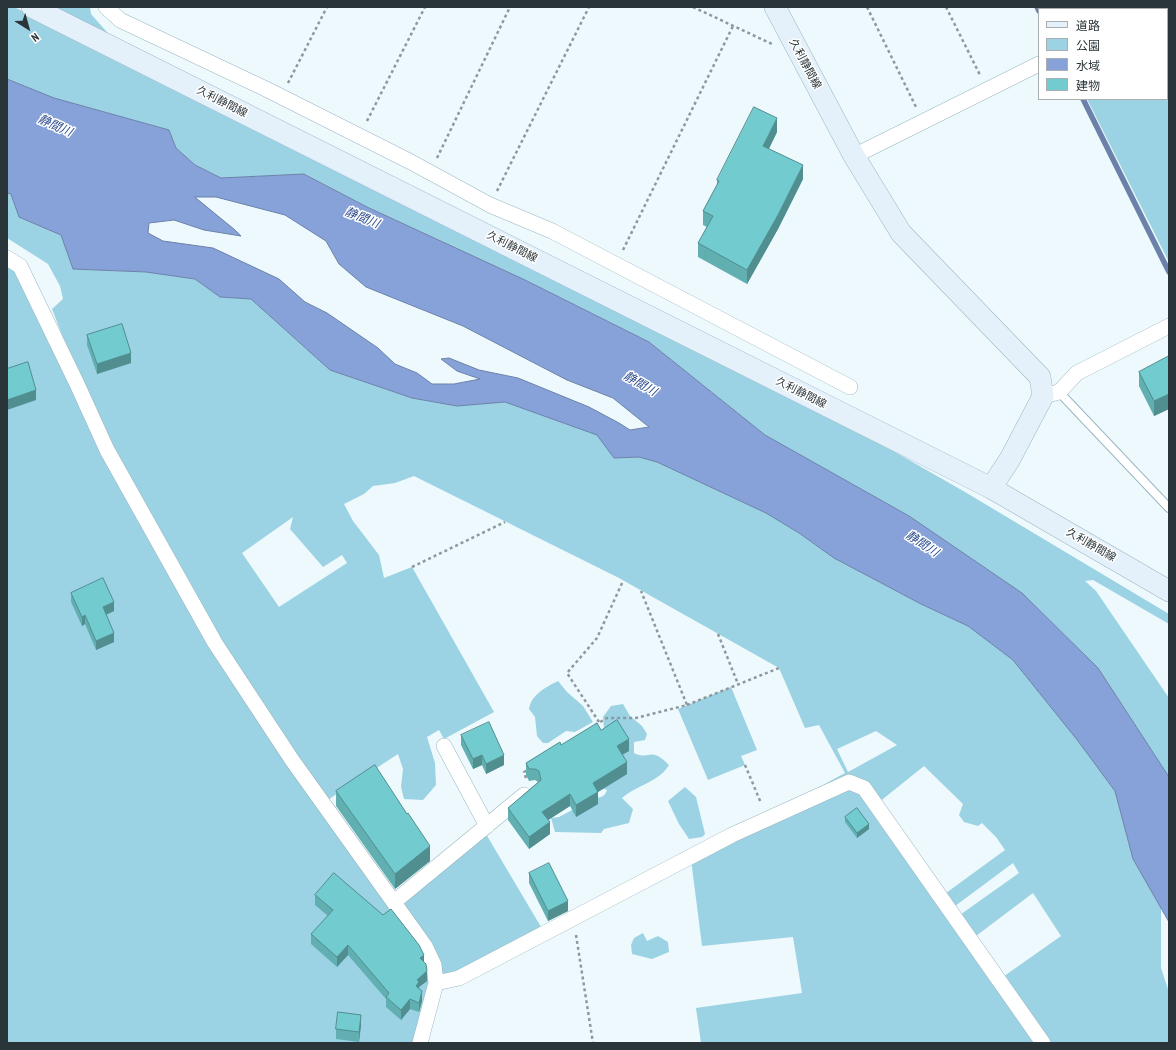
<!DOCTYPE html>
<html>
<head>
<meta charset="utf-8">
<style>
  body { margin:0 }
  #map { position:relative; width:1176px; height:1050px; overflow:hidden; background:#edf9fc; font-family:"PT Sans Narrow","Noto Sans JP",sans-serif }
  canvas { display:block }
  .frame { position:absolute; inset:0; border:8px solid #2a3539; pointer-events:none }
  .legend { position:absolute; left:1038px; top:8px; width:130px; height:92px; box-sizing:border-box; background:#fff; border:1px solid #aaaeb0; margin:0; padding:5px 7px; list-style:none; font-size:12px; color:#2a3539 }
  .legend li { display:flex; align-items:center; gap:8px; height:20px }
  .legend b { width:20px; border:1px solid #aaaeb0 }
  .north { position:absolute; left:8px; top:8px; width:40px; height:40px; -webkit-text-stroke:3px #fff; paint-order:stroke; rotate:143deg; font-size:11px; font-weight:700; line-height:16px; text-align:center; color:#2a3539 }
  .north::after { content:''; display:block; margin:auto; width:14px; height:18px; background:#2a3539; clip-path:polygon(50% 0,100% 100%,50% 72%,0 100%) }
</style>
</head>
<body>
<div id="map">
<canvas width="1176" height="1050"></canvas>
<div class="frame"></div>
<ul class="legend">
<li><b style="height:5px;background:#e4f1fb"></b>道路</li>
<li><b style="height:11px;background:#9bd2e4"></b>公園</li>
<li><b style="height:11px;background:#87a2d9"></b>水域</li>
<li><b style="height:11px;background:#72cbce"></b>建物</li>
</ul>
<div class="north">N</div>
</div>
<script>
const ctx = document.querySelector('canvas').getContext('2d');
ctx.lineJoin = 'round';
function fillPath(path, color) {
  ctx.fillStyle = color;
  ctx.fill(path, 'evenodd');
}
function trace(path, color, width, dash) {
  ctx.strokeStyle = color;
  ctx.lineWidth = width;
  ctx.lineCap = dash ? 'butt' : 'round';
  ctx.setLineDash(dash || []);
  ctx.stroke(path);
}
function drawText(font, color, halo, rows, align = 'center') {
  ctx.font = font + ' "PT Sans Narrow","Noto Sans JP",sans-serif';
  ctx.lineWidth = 3;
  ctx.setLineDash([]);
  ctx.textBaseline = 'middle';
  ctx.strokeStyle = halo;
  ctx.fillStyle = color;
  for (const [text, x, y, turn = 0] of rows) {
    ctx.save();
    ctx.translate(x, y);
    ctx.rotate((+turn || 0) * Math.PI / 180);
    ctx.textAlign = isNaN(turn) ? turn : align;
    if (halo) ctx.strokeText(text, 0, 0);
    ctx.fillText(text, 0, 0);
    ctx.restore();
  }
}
fillPath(new Path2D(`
  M 8,7 L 14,7 L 128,61 L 834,417 L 965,492 L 1169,614 L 1169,624 L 1093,580 L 1085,581 L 1096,591 L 1169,698 L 1169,777 L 1098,668 L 1022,593 L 909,516 L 765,435 L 649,342 L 525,280 L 367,207 L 305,174 L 221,178 L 195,165 L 176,148 L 169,130 L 54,98 L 7,79 Z
  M 44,7 L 90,7 L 91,14 L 113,39 Z
  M 1167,65 L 1169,69 L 1169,262 L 1087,99 L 1167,99 Z
  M 7,193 L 11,194 L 20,217 L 61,235 L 73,269 L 146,272 L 195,279 L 220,297 L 251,299 L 330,370 L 412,398 L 457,406 L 505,402 L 598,435 L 614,458 L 639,457 L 657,462 L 766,513 L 799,533 L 834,558 L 921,604 L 968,626 L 1013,660 L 1078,741 L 1115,791 L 1133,859 L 1161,907 L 1161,968 L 1169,992 L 1169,1043 L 1044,1043 L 1000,979 L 1061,936 L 1033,893 L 972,939 L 957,917 L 1019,873 L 1013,863 L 951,909 L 942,896 L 1005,850 L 996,837 L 982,823 L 978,826 L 964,822 L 959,815 L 963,804 L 924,766 L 878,803 L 849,780 L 732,835 L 845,773 L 819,725 L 805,728 L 779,668 L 619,578 L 414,476 L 395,483 L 373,486 L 364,494 L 344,504 L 353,521 L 379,555 L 384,578 L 412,567 L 494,712 L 444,739 L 439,730 L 427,737 L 435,763 L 436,785 L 423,800 L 404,799 L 401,787 L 403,769 L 398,754 L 326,801 L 218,641 L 110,449 L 79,379 L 52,309 L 63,299 L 60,286 L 48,264 L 7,238 ZM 293,517 L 290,529 L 323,567 L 342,555 L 347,563 L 279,607 L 242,553 ZM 876,731 L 897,745 L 848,772 L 837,749 Z
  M 7,265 L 17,271 L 183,594 L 422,947 L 431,984 L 416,1043 L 7,1043 Z
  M 558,681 L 567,692 L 583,706 L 593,722 L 575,732 L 566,731 L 548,743 L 543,743 L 537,736 L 535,717 L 529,709 C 531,695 546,687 558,681 Z
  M 731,687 L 757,750 L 741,756 L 745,765 L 708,780 L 678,709 Z
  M 623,704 L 630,716 L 642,726 L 647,734 L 645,740 L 634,742 L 634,753 C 649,761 650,745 669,765 C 659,782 637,785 622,798 L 633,809 L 629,823 L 604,829 L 601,833 L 555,832 L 551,818 L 559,817 L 595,798 C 601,798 605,796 607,790 L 598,786 L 604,730 L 603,717 L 611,706 Z
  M 849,784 L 864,790 L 1041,1043 L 701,1043 L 696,1008 L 802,993 L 793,937 L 702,946 L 691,859 Z
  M 685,787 L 696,797 L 705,834 L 702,837 L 689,839 L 679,824 L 668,801 Z
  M 483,829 L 544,932 L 438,981 L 396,901 Z
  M 643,933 L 647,941 L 658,936 L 668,942 L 669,952 L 652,959 L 632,954 L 631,945 L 634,938 Z`), '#9bd2e4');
const water = new Path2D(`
  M 7,79 L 54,98 L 169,130 L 176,148 L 195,165 L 221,178 L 304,174 L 367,207 L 525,280 L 649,342 L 765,435 L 909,516 L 1022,593 L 1098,668 L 1169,777 L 1169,922 L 1133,859 L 1115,791 L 1078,741 L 1013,660 L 968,626 L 921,604 L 834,558 L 799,533 L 766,513 L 657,462 L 639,457 L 614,458 L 597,435 L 505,402 L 457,406 L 412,398 L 330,370 L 251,299 L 220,297 L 195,279 L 146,272 L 73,269 L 61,235 L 19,217 L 11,194 L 7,193 ZM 195,197 L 216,197 L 285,215 L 326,241 L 339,264 L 366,287 L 463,326 L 567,380 L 613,398 L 649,427 L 630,430 L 619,423 L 589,407 L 518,378 L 479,370 L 449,358 L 441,359 L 457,371 L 480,379 L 454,384 L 432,384 L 417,373 L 395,364 L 378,348 L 327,313 L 305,302 L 279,279 L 213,248 L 163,241 L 148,233 L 149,223 L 174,220 L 204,230 L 241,236 L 235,230 Z`);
fillPath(water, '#87a2d9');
trace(water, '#6b81a9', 1);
trace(new Path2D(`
  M 1037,7 L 1039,11
  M 1083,99 L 1169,272`), '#6b81a9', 5.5);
const service = new Path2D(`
  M 1059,392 L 1169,508`);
const minor = new Path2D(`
  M 106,7 L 120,20 L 266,89 L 411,162 L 490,205 L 552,231 L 850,387
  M 1149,9 L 1153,7
  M 854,156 L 1039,64
  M 7,258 L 20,266 L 77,384 L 107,450 L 215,643 L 292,760 L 425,946 L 434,965 L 436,983 L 420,1043
  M 1043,396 L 1059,392 L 1077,373 L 1169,326
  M 444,746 L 487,826
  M 394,902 L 524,795
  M 436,983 L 459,978 L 732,835 L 849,782 L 864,788 L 1043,1043`);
const secondary = new Path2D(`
  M 32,7 L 991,488 L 1169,591
  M 775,7 L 854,156 L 901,233 L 1040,377 L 1043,396 L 1010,459 L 991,488`);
trace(service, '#9bb7c1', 10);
trace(minor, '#9bb7c1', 16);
trace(secondary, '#9bb7c1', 22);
trace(new Path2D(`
  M 693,7 L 772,44
  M 867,7 L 916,107
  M 946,7 L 980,75
  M 288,83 L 327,7
  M 367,121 L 425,7
  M 437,158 L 510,7
  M 497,191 L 589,7
  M 623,250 L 733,26
  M 412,567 L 505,522
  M 718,634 L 738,684
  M 687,705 L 779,668
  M 599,722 L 567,673 L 597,638 L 623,581
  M 595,725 L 607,718 L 636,718 L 687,705 L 641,591
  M 745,765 L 761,803
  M 526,778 L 524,772 L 528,770
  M 576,935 L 593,1043`), '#8d999c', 2.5, [3, 3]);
trace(service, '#fff', 8);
trace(minor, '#fff', 15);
trace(secondary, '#e4f1fb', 21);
fillPath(new Path2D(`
  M 777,132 L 769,149 L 803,179 L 778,229 L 747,284 L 698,257 L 698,243 L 707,227 L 703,225 L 703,211 L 717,185 L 717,180 Z
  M 87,335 L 131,363 L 97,374 L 87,345 Z
  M 1169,356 L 1169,409 L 1154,416 L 1139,386 L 1139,372 Z
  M 71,593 L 114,611 L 106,615 L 114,642 L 96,650 L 85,624 L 82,626 L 71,602 Z
  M 461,735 L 504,765 L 486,774 L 482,765 L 473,769 L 461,745 Z
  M 561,745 L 629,751 L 622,754 L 627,774 L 598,792 L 598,804 L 576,817 L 570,806 L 548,820 L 550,834 L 529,849 L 508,820 L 508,808 L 538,782 L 535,780 L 529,781 L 526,775 L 526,763 Z
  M 336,791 L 407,814 L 430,861 L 395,889 L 336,806 Z
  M 845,817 L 869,829 L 857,838 L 845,822 Z
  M 529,873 L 568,911 L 548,921 L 529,883 Z
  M 315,895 L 424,962 L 427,981 L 419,987 L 422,1001 L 419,1012 L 410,1009 L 401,1020 L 386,1007 L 386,999 L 348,955 L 337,967 L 311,944 L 311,934 L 328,916 L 315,905 Z
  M 361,1025 L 359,1042 L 336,1039 L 336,1029 Z`), '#62afb1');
fillPath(new Path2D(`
  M 777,118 L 777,132 L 763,160 L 763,146 Z
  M 803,165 L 803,179 L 778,229 L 747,284 L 747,270 Z
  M 131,353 L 131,363 L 97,374 L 97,364 Z
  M 36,390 L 36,400 L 7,410 L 7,400 Z
  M 1169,394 L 1169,409 L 1154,416 L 1154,401 Z
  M 114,602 L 114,611 L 103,616 L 103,607 Z
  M 85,615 L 85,624 L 82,626 L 82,617 Z
  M 114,633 L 114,642 L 96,650 L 96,641 Z
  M 629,739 L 629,751 L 617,758 L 617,746 Z
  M 482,755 L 482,765 L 473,769 L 473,759 Z
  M 504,755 L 504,765 L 486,774 L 486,764 Z
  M 627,762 L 627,774 L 593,795 L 593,783 Z
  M 598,792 L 598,804 L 576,817 L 576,805 Z
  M 570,794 L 570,806 L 542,824 L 542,812 Z
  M 550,822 L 550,834 L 529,849 L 529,837 Z
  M 869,824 L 869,829 L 857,838 L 857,833 Z
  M 430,846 L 430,861 L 395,889 L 395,874 Z
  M 568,901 L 568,911 L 548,921 L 548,911 Z
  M 348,945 L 348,955 L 337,967 L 337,957 Z
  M 424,955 L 424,965 L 420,958 Z
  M 427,971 L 427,981 L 419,987 L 419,992 L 416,986 L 417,980 Z
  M 422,991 L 422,1001 L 419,1012 L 419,1003 Z
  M 410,999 L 410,1009 L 401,1020 L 401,1010 Z
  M 361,1015 L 361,1025 L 359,1042 L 359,1032 Z`), '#508e90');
const building = new Path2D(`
  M 754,107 L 777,118 L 763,146 L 803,165 L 778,215 L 747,270 L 698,243 L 713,216 L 703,211 L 719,181 L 717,180 Z
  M 122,324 L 131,353 L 97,364 L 87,335 Z
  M 1169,356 L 1169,394 L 1154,401 L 1139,372 Z
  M 28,362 L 36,390 L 7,400 L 7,369 Z
  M 103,578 L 114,602 L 103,607 L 114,633 L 96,641 L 85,615 L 82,617 L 71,593 Z
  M 617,720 L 629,739 L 617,746 L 627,762 L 593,783 L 598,792 L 576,805 L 570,794 L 542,812 L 550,822 L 529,837 L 508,808 L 541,780 L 539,771 L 535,769 L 529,769 L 526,763 L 560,742 L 561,745 L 597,723 L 601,730 Z
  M 489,722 L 504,755 L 486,764 L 482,755 L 473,759 L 461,735 Z
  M 375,765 L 407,814 L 408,813 L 430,846 L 395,874 L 336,791 Z
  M 857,808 L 869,824 L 857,833 L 845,817 Z
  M 549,863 L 568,901 L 548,911 L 529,873 Z
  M 334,873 L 383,915 L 391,909 L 419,945 L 424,955 L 420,958 L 426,964 L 427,971 L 417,980 L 419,982 L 416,986 L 422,991 L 419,1003 L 410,999 L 401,1010 L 386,997 L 389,993 L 348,945 L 337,957 L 311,934 L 333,910 L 315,895 Z
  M 338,1012 L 361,1015 L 359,1032 L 336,1029 Z`);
fillPath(building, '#72cbce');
trace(building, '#508e90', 1);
drawText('11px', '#2a3539', '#fff', [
  ["久利静間線",805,64,62],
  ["久利静間線",222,102,27],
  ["久利静間線",512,247,27],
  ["久利静間線",801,393,27],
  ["久利静間線",1091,545,30]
]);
drawText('italic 12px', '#2c4b8d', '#fff', [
  ["静間川",55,126,24],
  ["静間川",362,218,22],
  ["静間川",640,384,30],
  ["静間川",922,544,33]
]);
</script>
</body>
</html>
